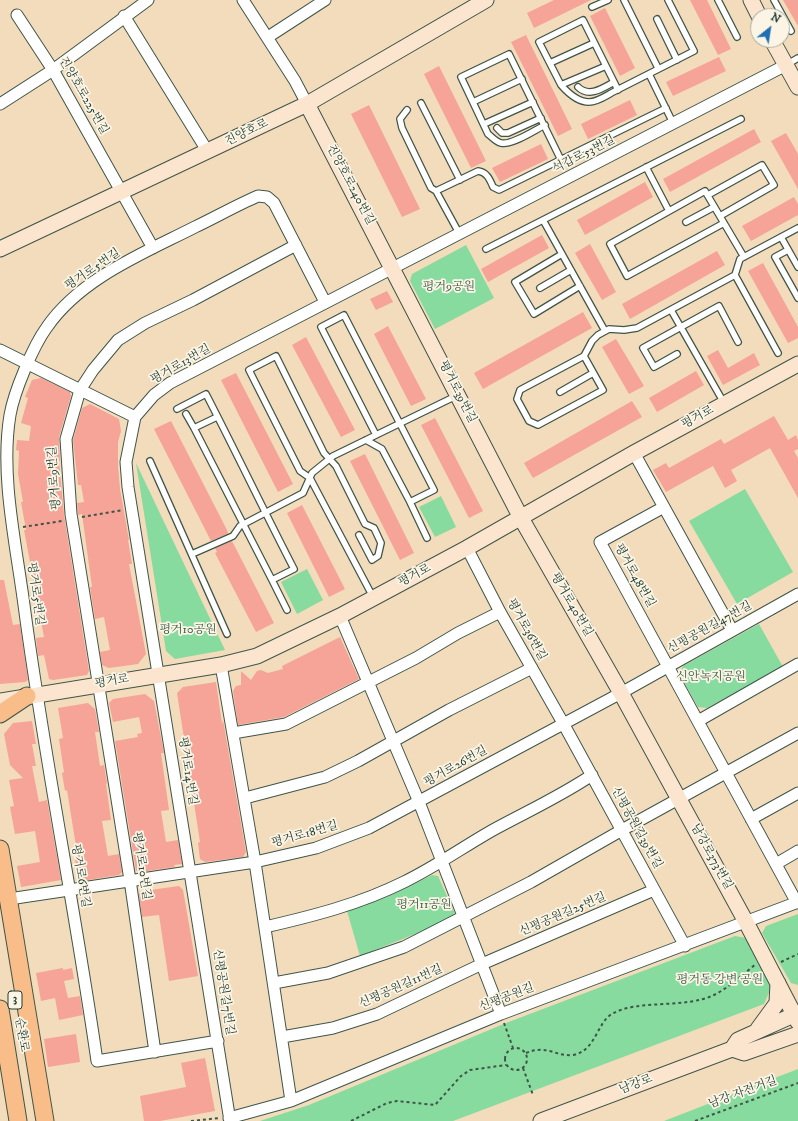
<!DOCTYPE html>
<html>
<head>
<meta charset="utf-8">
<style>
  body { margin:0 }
  #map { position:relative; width:798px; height:1121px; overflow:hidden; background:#f2dcbc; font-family:"IM FELL DW Pica",serif }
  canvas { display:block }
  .north { position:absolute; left:750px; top:8px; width:40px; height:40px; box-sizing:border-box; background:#fcf5e5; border:1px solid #a4ab9e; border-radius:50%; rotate:30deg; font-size:11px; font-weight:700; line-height:16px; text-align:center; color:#1f3d34 }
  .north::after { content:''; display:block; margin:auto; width:14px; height:18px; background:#1f6fb2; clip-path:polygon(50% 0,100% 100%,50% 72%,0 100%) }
</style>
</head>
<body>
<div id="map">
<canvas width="798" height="1121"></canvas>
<div class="north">N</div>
</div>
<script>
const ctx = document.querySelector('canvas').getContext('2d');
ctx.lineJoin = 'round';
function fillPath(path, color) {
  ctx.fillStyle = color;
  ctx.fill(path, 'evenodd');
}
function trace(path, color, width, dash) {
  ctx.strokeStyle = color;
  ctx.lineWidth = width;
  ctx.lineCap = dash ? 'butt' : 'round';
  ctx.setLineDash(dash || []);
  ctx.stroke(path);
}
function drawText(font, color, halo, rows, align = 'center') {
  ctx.font = font + ' "IM FELL DW Pica","Noto Serif KR",serif';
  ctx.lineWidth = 3.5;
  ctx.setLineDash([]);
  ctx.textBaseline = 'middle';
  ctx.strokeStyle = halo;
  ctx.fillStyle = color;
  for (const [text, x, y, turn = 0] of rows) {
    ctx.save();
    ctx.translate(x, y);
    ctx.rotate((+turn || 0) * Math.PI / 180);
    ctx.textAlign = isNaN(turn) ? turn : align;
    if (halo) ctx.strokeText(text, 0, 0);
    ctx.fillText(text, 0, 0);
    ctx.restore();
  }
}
fillPath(new Path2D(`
  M 466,245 L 494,298 L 435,329 L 410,281 L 412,274 Z
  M 136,463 L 225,650 L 175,659 L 166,651 Z
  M 745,489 L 793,572 L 737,604 L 689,521 Z
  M 441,496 L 456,527 L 435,537 L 419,507 Z
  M 307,569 L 323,600 L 297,614 L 281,582 Z
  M 759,624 L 783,667 L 707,708 L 698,707 L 680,675 L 683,666 Z
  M 432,875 L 438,876 L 455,914 L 450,920 L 360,956 L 347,911 L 387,897 Z
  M 798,914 L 798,985 L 791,983 L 762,933 L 766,926 Z
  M 735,936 L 747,938 L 771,988 L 764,1004 L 453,1121 L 260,1121 L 309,1105 L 506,1023 Z
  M 798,1069 L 798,1121 L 664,1121 Z`), '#87db9e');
fillPath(new Path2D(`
  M 554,0 L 591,0 L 534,28 L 527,13 Z
  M 690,0 L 707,0 L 731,49 L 718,55 Z
  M 783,0 L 798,0 L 798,26 Z
  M 605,8 L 635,68 L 620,76 L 590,16 Z
  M 526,35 L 572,129 L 558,136 L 511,42 Z
  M 719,57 L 726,71 L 673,96 L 666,82 Z
  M 439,66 L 486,161 L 471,168 L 424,74 Z
  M 630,100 L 637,115 L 588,139 L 581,124 Z
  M 369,105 L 420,209 L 402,217 L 351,114 Z
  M 754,129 L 761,142 L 670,192 L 663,179 Z
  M 786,133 L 798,154 L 798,189 L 771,141 Z
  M 541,144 L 548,159 L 500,182 L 492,168 Z
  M 645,182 L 653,197 L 585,235 L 577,220 Z
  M 794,197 L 798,204 L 798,215 L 751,241 L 742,226 Z
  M 542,235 L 549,248 L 488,282 L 481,269 Z
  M 590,244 L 616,292 L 602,300 L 575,253 Z
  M 717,251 L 725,265 L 630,319 L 622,304 Z
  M 763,263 L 798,327 L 798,338 L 788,343 L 748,271 Z
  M 387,291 L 393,302 L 376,310 L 370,299 Z
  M 583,312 L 592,328 L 483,389 L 474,373 Z
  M 388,326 L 426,399 L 411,406 L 374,334 Z
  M 306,337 L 355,430 L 341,437 L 292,345 Z
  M 616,339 L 644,386 L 629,394 L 602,347 Z
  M 718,350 L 728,368 L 754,353 L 760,365 L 723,385 L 707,356 Z
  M 696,371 L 704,385 L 657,412 L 649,398 Z
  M 236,373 L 293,484 L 278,492 L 221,380 Z
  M 41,378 L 70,392 L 71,396 L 59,437 L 60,461 L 59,461 L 64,515 L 89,671 L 87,675 L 53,680 L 49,679 L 44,655 L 38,656 L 36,638 L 44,637 L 24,530 L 26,530 L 21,502 L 23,502 L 18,474 L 19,451 L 16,450 L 17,440 L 29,441 L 31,426 L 21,423 L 28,398 L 25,397 L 32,380 Z
  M 632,401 L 642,417 L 533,478 L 524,463 Z
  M 90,404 L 119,419 L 121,431 L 118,442 L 118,465 L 120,489 L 129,540 L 128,540 L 132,564 L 129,564 L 146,654 L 138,664 L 109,668 L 102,665 L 100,652 L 110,650 L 104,617 L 95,619 L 90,587 L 92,587 L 82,514 L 78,515 L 78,513 L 77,503 L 84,502 L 81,485 L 78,485 L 73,440 L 82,408 Z
  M 774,416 L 788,440 L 796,435 L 798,440 L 798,449 L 794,451 L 798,458 L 798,498 L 770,448 L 731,470 L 737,481 L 725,488 L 713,466 L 666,492 L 653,470 L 666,463 L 669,468 L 721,439 L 724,444 Z
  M 435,418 L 483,511 L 469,518 L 421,425 Z
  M 171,421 L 227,530 L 228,534 L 211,541 L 154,429 Z
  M 365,454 L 414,553 L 400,560 L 350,461 Z
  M 302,505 L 345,589 L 329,597 L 287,513 Z
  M 232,541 L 274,623 L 256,632 L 215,553 L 217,552 L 215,548 Z
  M 0,580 L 4,580 L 13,625 L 20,624 L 28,680 L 25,682 L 0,684 Z
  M 340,637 L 359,679 L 284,717 L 238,725 L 233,691 L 236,686 L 241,685 L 241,671 L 251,680 L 257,671 L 261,670 L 268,673 L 283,669 L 282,666 Z
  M 216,682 L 222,724 L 223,720 L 246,852 L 243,857 L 205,862 L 200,859 L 198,843 L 200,842 L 177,693 L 183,687 Z
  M 145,694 L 154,701 L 164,753 L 161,753 L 169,810 L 161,811 L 166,842 L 178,840 L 182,864 L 174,865 L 175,867 L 141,872 L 140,870 L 136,871 L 115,741 L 138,737 L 137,734 L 142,733 L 139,717 L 113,722 L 109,703 L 113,699 Z
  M 88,703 L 95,709 L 99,732 L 95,732 L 100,766 L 104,765 L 107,783 L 106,784 L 111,820 L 102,821 L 108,856 L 119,854 L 122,872 L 119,875 L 82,881 L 78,878 L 75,859 L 78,859 L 67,790 L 65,791 L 62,773 L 64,772 L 59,739 L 63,738 L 58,708 Z
  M 32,721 L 36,744 L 32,744 L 36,766 L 32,766 L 39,802 L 47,800 L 61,880 L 21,887 L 17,866 L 40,862 L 35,831 L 15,834 L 10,807 L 14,806 L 9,780 L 23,778 L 10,765 L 4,734 L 13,723 Z
  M 179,886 L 183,890 L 198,976 L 169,981 L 159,915 L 142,917 L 139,894 L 143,891 Z
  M 63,968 L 63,970 L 72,968 L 74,979 L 64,981 L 68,998 L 80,996 L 83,1015 L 59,1020 L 55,998 L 41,1001 L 36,973 Z
  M 76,1034 L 80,1062 L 48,1067 L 44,1039 Z
  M 205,1058 L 215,1111 L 160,1121 L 144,1121 L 140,1096 L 186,1087 L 181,1063 Z`), '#f6a398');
const lane = new Path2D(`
  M 624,0 L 658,68
  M 718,0 L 737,37
  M 774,0 L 791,31
  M 592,7 L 608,0
  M 657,19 L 677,60
  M 550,63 L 594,43
  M 786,65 L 798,58
  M 649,74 L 673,123
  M 561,85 L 606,66
  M 578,87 C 589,98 603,88 614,82
  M 618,90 L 583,20 L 539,42 L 561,85 C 568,93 578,102 589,102 C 598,102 607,95 615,91 C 641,78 668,64 694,51 L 668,0
  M 473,102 L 522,79
  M 421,103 L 460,180
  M 407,110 L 400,119 L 402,128 L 431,188 L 436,191 L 459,233
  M 484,124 L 533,102
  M 545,125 C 535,130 511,146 501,143 C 496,142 492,137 488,134 L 461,77 L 509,54 L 561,160
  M 497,128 L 502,133 L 508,133 L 541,118
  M 646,167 L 669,211
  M 436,191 L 478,171 C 487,172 490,180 493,187 L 499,190 L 666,108
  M 708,195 L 762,165 L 774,185 L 720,216
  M 543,220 L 605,331
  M 686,222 L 714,207
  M 724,223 L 627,276 L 610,244 L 705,191 L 744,257
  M 781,237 L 798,267
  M 486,249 L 741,119
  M 788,250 L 775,257 L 798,298
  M 562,254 L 515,282 L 534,314 L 580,286
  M 735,275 L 778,353
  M 540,288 L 571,270
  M 671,310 L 724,403
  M 677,354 L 654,367 L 643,348 L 719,306 L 738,342
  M 584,356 L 603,390 L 538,425 L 529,421 L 517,399 L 520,390 L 584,356 L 592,341 L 598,335 L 609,329 L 624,330 L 637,328 L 735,275 L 740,259 L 798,228
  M 560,392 L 593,373
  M 177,409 L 206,394 C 236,452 264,511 294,569 L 272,580 L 194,428 L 217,417
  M 186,414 L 194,428
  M 366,440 L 382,449 L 410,502 L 434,490 L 344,315 L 321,327 L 376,435
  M 150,461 L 227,634
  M 410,502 L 427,538
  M 359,535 L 372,560 L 378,556 L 381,543 L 374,528 L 365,524 L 336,466 L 324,453 L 276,356 L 249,370 L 300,471 L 310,478 L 373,597
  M 192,554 L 233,536 L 240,526 L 303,493 L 312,473 L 333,456 L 456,396
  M 272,580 L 287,610`);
const street = new Path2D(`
  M 243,0 L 295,81 L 307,104
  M 17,15 L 53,70 L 153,248
  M 124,16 L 208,152
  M 268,37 L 325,0
  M 0,104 L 53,70 L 148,0
  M 0,350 L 135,417
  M 634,453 L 732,630
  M 664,507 L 600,542 L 797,903
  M 467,548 L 500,612 L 563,723 L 685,946
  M 340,616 L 419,802 L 501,1014
  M 221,665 L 255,862 L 291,1101
  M 698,721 L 798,664
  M 233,733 L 286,724 L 416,658 L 458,633 L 500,612
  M 245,798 L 325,777 L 358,761 L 449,710 L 532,668
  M 751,819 L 798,793
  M 776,864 L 798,851
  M 9,899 L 255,862 L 316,848 L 369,828 L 621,693 L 798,594
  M 265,927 C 313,916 360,904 404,882 C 435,867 463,847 493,830 C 526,812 561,796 592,775
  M 274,983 L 328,973 L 404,947 L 531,882 L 622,830 L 798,733
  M 282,1037 L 333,1028 L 377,1014 L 482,964 L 654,890
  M 218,1041 L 97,1061 C 75,908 44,757 24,605 C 16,544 0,475 10,415 C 14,392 33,346 47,327 C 81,278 144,253 195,227 C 216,217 237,205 258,196 L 267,197 L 274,203 L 325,302
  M 155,1052 L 130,880 L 71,514 L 66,439 L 80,390 L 93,370 L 118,340 L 145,323 L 193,300 L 296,245
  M 229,1118 L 291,1101 L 501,1014 L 798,902
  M 230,1121 L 128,487 L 126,462 L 135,417 L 154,395 L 170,383 L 786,65`);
const secondary = new Path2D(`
  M 751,0 L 759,16
  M 772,40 L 798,87
  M 307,104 L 521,518 L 621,693 L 746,922 L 798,1022
  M 0,249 L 307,104 L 486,0
  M 0,701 L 221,665 L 257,656 L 340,616 L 467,548 L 634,453 L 798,364
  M 758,1029 L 777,1003 L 778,983
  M 732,1049 L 744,1053 L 798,1034
  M 541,1121 L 732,1049 L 738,1040 L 798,1013`);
const primary = new Path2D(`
  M 0,714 L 27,696
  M 0,849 L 45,1121
  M 0,1009 L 18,1121`);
trace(lane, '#3f5548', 8);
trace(street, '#3f5548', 13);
trace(secondary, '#3f5548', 17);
trace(primary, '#3f5548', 19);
trace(new Path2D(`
  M 82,517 L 123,510
  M 23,527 L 62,521
  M 781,962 L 798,954
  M 504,1023 L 513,1048
  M505 1059a11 11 0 1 1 22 0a11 11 0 1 1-22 0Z
  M 526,1053 C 547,1044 556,1057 573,1055 C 596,1051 597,1022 612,1014 C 637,999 685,1009 714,995 C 730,987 742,975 756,964
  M 523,1068 L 533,1095
  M 191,1121 L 220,1118
  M 351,1121 L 387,1103 L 397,1101 L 435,1105 L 461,1076 L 470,1070 L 506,1065
  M 695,1121 L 798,1083`), '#3f5548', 2, [3, 3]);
trace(lane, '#fff', 5.5);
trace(street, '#fff', 11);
trace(secondary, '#fce5cf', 15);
trace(primary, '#f8bd88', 17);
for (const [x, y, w] of [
  [15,1000,14]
]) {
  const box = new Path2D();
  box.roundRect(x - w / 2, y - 9, w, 18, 3);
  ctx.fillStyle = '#fcf5e5';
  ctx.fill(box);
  trace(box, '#1f3d34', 1);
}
drawText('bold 11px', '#1f3d34', null, [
  ["3",15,1000]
]);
drawText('12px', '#1f3d34', '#fcf5e5', [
  ["진양호로225번길",83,96,60],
  ["진양호로",247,133,-26],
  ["석갑로53번길",584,155,-27],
  ["진양호로240번길",350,185,62],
  ["평거로5번길",93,270,-34],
  ["평거로13번길",181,365,-30],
  ["평거로39번길",457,392,63],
  ["평거로",698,418,-29],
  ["평거로9번길",55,478,-94],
  ["평거로",415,576,-28],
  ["평거로48번길",634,576,61],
  ["평거로5번길",35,594,82],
  ["평거로40번길",571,605,60],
  ["신평공원길47번길",710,628,-29],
  ["평거로36번길",526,630,61],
  ["평거로",112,682,-9],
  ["평거로26번길",456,767,-29],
  ["평거로14번길",187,771,81],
  ["신평공원길39번길",636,828,61],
  ["평거로18번길",305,835,-16],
  ["남강로373번길",711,857,61],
  ["평거로10번길",141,866,81],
  ["평거로6번길",80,876,80],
  ["신평공원길25번길",563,915,-23],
  ["신평공원길11번길",401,987,-24],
  ["신평공원길7번길",223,992,81],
  ["신평공원길",507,998,-21],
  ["순환로",21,1035,81],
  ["남강로",636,1085,-21],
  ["남강 자전거길",743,1093,-20]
]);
drawText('12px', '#345d49', '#fcf5e5', [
  ["평거9공원",449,288],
  ["평거10공원",188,631],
  ["신안녹지공원",711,678],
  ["평거11공원",424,906],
  ["평거동 강변 공원",720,981]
]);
</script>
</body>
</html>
